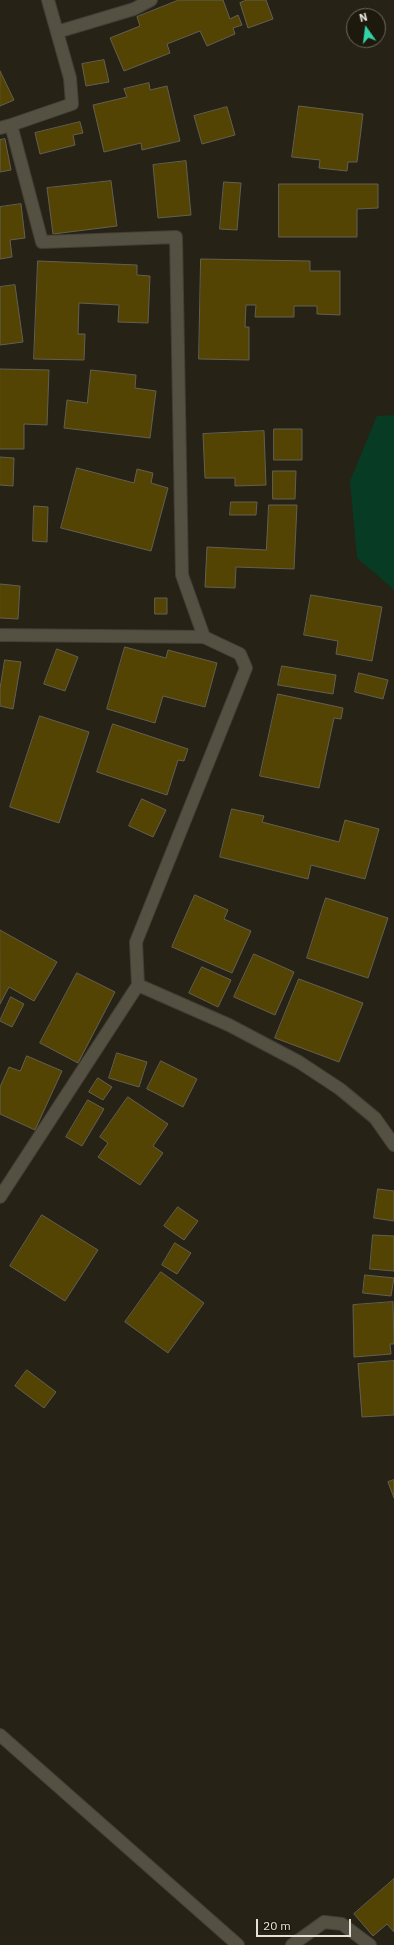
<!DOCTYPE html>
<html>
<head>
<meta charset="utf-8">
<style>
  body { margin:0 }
  #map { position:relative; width:394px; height:1945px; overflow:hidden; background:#262216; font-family:"IBM Plex Sans",sans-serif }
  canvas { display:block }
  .north { position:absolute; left:346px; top:8px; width:40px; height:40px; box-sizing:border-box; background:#1d190d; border:1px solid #6d695f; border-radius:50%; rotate:346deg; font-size:11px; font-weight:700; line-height:16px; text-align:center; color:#e4e1d9 }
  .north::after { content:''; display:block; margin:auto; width:14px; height:18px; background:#31d4a9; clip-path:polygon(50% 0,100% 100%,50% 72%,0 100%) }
  .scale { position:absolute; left:256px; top:1919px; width:95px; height:18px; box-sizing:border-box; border:2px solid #e4e1d9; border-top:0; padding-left:5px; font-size:12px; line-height:14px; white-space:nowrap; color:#e4e1d9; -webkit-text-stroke:3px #1d190d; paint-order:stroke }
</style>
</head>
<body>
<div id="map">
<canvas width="394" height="1945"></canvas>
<div class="north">N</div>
<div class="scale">20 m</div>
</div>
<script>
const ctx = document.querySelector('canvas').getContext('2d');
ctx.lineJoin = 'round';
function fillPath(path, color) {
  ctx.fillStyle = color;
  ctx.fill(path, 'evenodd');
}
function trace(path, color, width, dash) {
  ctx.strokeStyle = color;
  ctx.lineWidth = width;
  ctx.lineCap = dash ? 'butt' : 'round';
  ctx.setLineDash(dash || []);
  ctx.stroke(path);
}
fillPath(new Path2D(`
  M 394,415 L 394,590 L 357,558 L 350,481 L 377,416 Z`), '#073b23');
const building = new Path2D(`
  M 179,0 L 223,0 L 230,19 L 238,15 L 242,25 L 233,28 L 235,34 L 207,46 L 200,31 L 167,44 L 170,53 L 124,71 L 110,38 L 140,26 L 137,17 Z
  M 247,0 L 266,0 L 273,19 L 248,28 L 240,3 Z
  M 104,60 L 109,82 L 86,86 L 82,64 Z
  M 0,71 L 14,100 L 0,106 Z
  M 149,83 L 150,90 L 167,86 L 180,141 L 142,150 L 141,143 L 104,152 L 93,105 L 127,97 L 124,89 Z
  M 299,106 L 363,114 L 357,162 L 348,162 L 347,171 L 319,168 L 320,160 L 292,157 Z
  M 227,107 L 235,135 L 202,144 L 194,116 Z
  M 80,122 L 83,133 L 73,135 L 75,145 L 40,154 L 35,133 Z
  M 5,139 L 11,170 L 0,172 L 0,140 Z
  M 186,161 L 191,215 L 158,218 L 153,165 Z
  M 111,181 L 117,226 L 53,234 L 47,188 Z
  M 224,182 L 241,183 L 237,230 L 220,229 Z
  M 279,184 L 378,184 L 378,208 L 357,209 L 357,237 L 279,237 Z
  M 21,204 L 25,238 L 10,240 L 12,257 L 0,259 L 0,207 Z
  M 201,259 L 310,261 L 310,271 L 340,271 L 340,315 L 317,314 L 317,306 L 294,306 L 294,317 L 255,317 L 256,305 L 246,305 L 245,327 L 249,327 L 249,360 L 199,359 Z
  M 38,261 L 137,265 L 137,275 L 150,276 L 148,323 L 118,322 L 119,305 L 79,303 L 78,334 L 85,334 L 84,360 L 34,359 Z
  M 15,285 L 23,342 L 0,345 L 0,287 Z
  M 0,369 L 49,370 L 47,425 L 24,424 L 24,449 L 0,449 Z
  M 91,370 L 136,375 L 135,388 L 156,391 L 150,438 L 64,428 L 67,400 L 87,403 Z
  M 274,429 L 302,429 L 302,460 L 274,460 Z
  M 264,431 L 266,485 L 235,486 L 235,478 L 205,478 L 203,434 Z
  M 0,457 L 14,458 L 13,486 L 0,485 Z
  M 77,468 L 134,483 L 137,469 L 153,473 L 151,483 L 168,488 L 151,551 L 61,528 Z
  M 273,471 L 296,471 L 295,499 L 273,499 Z
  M 231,502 L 257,502 L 256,515 L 230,515 Z
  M 269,505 L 297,505 L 294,569 L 236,567 L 235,588 L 205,587 L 207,547 L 266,550 Z
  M 34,506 L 48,507 L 47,542 L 33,541 Z
  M 0,584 L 20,586 L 18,619 L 0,618 Z
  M 311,595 L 382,607 L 372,661 L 336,654 L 338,641 L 304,635 Z
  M 155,598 L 167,598 L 167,614 L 155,614 Z
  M 125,647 L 166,658 L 168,650 L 217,663 L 205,707 L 163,696 L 155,723 L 107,709 Z
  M 57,649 L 78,657 L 65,691 L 44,684 Z
  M 5,660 L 21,662 L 13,709 L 0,706 L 0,689 Z
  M 282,666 L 336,675 L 333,694 L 278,685 Z
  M 359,673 L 388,680 L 383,699 L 355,692 Z
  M 278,694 L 343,708 L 341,719 L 334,718 L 319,788 L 260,776 Z
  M 40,716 L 89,732 L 59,823 L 10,807 Z
  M 113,724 L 188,749 L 184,761 L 178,760 L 167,795 L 97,772 Z
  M 142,799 L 166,810 L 153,837 L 129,826 Z
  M 232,809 L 264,816 L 262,822 L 339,842 L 345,820 L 379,829 L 365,879 L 311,865 L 308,879 L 220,857 Z
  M 195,895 L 228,910 L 224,919 L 251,931 L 232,973 L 172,947 Z
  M 326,898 L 388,918 L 368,978 L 307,958 Z
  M 0,930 L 57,962 L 34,1001 L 9,987 L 0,1004 Z
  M 254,954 L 294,972 L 275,1015 L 234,997 Z
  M 202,967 L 231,980 L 218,1007 L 189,993 Z
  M 77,973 L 115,992 L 78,1063 L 40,1043 Z
  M 299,979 L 363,1003 L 339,1062 L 275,1038 Z
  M 11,997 L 24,1004 L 12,1027 L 0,1021 Z
  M 117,1053 L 147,1062 L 139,1087 L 109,1078 Z
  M 27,1056 L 62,1071 L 35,1130 L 0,1114 L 0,1087 L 9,1067 L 20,1071 Z
  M 161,1061 L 197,1079 L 183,1107 L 147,1089 Z
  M 98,1078 L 112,1087 L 103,1100 L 89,1092 Z
  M 128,1097 L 168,1124 L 153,1146 L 163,1153 L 140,1185 L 98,1157 L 108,1143 L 100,1137 Z
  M 88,1100 L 104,1109 L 82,1146 L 66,1137 Z
  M 378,1189 L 394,1191 L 394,1221 L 374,1218 Z
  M 178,1207 L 198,1221 L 184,1240 L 164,1226 Z
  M 42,1215 L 98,1250 L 65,1301 L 10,1266 Z
  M 373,1235 L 394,1236 L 394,1271 L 370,1269 Z
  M 175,1243 L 191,1253 L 177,1274 L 162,1265 Z
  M 161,1272 L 204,1303 L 168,1353 L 125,1322 Z
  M 365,1275 L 394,1278 L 391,1296 L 363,1293 Z
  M 393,1302 L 394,1344 L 390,1344 L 391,1354 L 354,1357 L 353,1305 Z
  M 394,1361 L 394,1415 L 362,1417 L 358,1364 Z
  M 27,1370 L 56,1392 L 44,1408 L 15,1386 Z
  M 394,1480 L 394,1498 L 388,1482 Z
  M 394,1879 L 394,1932 L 387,1924 L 373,1936 L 354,1914 Z`);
fillPath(building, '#544404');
trace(building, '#635f51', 1);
const minor = new Path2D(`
  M 57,32 L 134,9 L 151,0
  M 11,125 L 72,104 L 70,78 L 48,0
  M 0,128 L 11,125 L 42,242 L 176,237 L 182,575 L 204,637
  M 0,635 L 204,637 L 240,654 L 246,668 L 136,942 L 138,985 L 0,1197
  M 138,985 L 229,1025 L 299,1062 L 340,1089 L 375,1118 L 394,1145
  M 0,1735 L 238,1945
  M 292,1945 L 324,1922 L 342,1924 L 370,1945`);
trace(minor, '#423f36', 14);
trace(minor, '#545042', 12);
</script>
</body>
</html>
